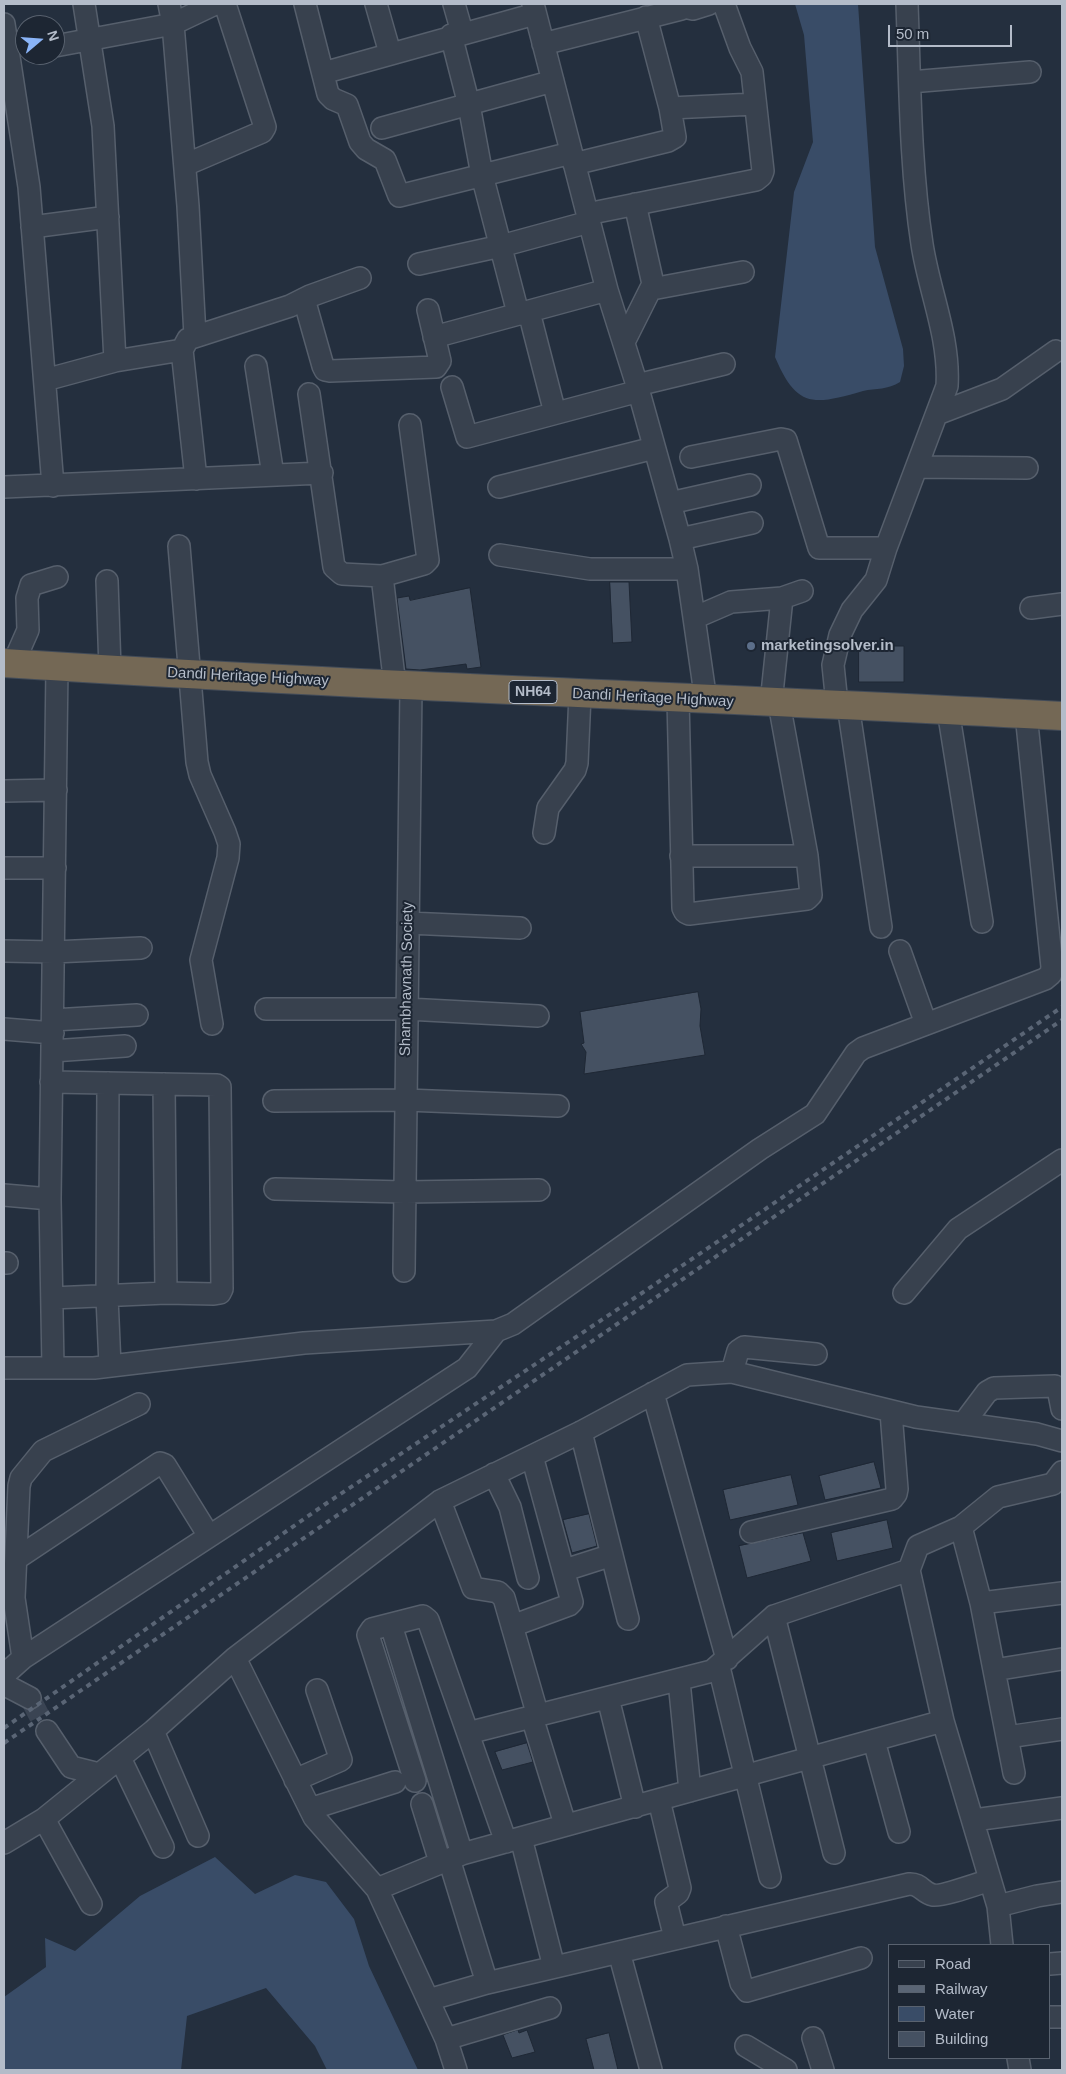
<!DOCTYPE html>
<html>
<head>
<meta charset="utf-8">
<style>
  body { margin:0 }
  #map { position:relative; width:1066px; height:2074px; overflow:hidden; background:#242f3e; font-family:Helvetica,sans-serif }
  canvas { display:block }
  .frame { position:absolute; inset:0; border:5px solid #b4bcc9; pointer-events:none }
  .legend { position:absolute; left:888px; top:1944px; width:162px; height:115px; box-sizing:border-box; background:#1d2633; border:1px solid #59626f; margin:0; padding:6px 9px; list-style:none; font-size:15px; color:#b4bcc9 }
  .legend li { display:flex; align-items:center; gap:10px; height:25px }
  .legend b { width:25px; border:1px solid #59626f }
  .north { position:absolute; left:15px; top:15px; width:50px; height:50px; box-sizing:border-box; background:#1d2633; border:1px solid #59626f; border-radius:50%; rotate:72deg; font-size:14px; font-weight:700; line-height:20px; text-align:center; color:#b4bcc9 }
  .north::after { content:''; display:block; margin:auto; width:18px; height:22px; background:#8ab4f8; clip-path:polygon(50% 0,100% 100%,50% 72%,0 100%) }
  .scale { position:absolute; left:888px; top:25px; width:124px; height:22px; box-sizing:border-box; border:2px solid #b4bcc9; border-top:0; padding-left:6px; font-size:15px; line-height:18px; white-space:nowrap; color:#b4bcc9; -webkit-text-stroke:4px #1d2633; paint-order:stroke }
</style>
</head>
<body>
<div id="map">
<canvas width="1066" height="2074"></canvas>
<div class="frame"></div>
<ul class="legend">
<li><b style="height:6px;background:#38414e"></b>Road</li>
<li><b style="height:6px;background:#5a6575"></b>Railway</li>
<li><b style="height:14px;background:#394c67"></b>Water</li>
<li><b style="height:14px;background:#455162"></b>Building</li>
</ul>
<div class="north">N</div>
<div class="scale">50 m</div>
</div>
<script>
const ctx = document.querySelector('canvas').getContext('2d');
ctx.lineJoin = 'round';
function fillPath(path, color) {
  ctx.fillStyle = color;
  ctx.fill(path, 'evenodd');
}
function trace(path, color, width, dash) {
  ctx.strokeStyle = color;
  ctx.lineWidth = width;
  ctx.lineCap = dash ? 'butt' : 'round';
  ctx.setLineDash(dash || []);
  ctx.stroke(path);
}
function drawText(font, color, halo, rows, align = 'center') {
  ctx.font = font + ' Helvetica,sans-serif';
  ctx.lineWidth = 4;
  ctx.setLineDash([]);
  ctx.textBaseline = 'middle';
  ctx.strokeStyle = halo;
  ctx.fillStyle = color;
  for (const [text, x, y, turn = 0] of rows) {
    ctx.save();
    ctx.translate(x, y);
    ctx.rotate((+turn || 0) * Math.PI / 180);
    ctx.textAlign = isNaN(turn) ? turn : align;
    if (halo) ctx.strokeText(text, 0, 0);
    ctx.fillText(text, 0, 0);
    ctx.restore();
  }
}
fillPath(new Path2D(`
  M 795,4 L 858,4 L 875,247 L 903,349 L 904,366 L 900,382 C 888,390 876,388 863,391 C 814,405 797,409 775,357 L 794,192 L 813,142 L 804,35 Z
  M 215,1857 L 255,1894 L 295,1875 L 326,1882 L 354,1919 L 369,1966 L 418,2070 L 327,2070 L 315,2046 L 266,1988 L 187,2016 L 181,2070 L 4,2070 L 4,1997 L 46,1967 L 45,1938 L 75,1951 L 140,1896 Z`), '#394c67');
const building = new Path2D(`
  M 610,582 L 629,582 L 632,642 L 613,643 Z
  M 470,588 L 481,667 L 467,669 L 466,664 L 420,670 L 406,669 L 397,598 L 409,596 L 410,600 Z
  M 859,646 L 904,646 L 904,682 L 859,682 Z
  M 698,992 L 701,1009 L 700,1026 L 705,1055 L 584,1074 L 586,1052 L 581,1044 L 584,1043 L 580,1012 Z
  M 874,1462 L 881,1488 L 825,1500 L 819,1476 Z
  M 791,1475 L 798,1505 L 730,1520 L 723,1490 Z
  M 589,1514 L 597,1546 L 572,1553 L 563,1520 Z
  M 887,1520 L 893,1548 L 837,1561 L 831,1533 Z
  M 803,1533 L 811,1561 L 747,1578 L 739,1546 Z
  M 527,1743 L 533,1762 L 502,1770 L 495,1752 Z
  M 518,2030 L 519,2033 L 527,2030 L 535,2052 L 512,2058 L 503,2035 Z
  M 609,2033 L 618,2070 L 594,2070 L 586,2039 Z`);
fillPath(building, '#455162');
trace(building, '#1f2835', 1);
trace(new Path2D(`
  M 30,1698 L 47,1731`), '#3a4453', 21, [21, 11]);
const minor = new Path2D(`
  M 84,4 L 103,126 L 115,361
  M 169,4 L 173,24 L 188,206 L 195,336
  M 305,4 L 328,94 L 333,99 L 347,105 L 360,142 L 366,149 L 385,160 L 399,196 L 571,153
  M 376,4 L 390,53
  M 454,4 L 462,32
  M 533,4 L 607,290 L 637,385 L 680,539 L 687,569 L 706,701
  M 684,7 L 693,9 L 709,4
  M 4,24 L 29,187 L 53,486
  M 451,35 L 469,105 L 482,175 L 518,313 L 530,316 L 555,413
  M 543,44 L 681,9 L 684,4
  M 55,46 L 173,24 L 215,4
  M 323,73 L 535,14
  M 910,82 L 1030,72
  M 670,108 L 755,104
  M 382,128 L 553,81
  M 574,164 L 668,141 L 675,137 L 670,108 L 646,17
  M 185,165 L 262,132 L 265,127 L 225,4
  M 587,214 L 756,180 L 761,176 L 763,171 L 752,72 L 740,48 L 724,4
  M 32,227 L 108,217
  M 419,264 L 501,246 L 589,222
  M 652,289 L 743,272
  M 304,299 L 323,366 L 325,370 L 330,371 L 436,367 L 440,361 L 428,310
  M 434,337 L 607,290
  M 624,342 L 653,284 L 635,204
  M 256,366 L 273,475
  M 45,380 L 115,361 L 182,350
  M 637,385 L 724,364
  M 452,387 L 467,437 L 639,391
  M 309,394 L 334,567 L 342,574 L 382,576 L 395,686
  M 937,414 L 1002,389 L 1056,351
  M 691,457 L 781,439 L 786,440 L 819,548 L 886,548
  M 917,467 L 1027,468
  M 196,479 L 182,350 L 188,339 L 290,306 L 310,296 L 360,278
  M 4,487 L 322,473
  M 499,487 L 654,448
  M 670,503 L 750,485
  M 680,539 L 752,523
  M 179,546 L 197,762 L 200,775 L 225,832 L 229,844 L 228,858 L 201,960 L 212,1024
  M 500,555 L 590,569 L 687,569
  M 382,576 L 424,564 L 428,560 L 410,425
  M 107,581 L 110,669
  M 1031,608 L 1062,604
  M 694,618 L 731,602 L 782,598 L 802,591
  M 13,664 L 28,630 L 27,598 L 31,585 L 57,577
  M 678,699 L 683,908 L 685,912 L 689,914 L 807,899 L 811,895 L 807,856 L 779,703
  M 771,703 L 782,598
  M 837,704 L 833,665 L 840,635 L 852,610 L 876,580 L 886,548 L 947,386 C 950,337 929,291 922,244 C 910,165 910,83 907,4
  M 848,705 L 881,927
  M 948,710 L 982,922
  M 4,791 L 56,790
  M 544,833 L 548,808 L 575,770 L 577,763 L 580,695
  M 681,856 L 807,856
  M 4,868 L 55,868
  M 408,923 L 520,928
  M 4,951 L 54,952 L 141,948
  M 900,951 L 926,1024
  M 266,1009 L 407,1009 L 538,1016
  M 53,1020 L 137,1015
  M 4,1029 L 53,1033
  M 52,1051 L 125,1046
  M 51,1082 L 217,1085 L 220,1087 L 222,1289 L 220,1293 L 214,1294 L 166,1293 L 52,1298
  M 108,1083 L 107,1297 L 110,1366
  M 164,1084 L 166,1293
  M 274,1101 L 406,1100 L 558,1106
  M 275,1189 L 405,1192 L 539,1190
  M 4,1195 L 50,1199
  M 4,1263 L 7,1263
  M 404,1271 L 411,687
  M 904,1293 L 958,1229 L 1062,1160
  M 4,1368 L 94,1368 L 304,1343 L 496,1331 L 513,1324 L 760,1149 L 815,1114 L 856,1053 L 863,1048 L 1045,979 L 1051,974 L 1052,967 L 1026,714
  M 53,1368 L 50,1199 L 57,667
  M 732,1372 L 738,1351 L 744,1347 L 816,1354
  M 653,1393 L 727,1659
  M 963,1424 L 987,1392 L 994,1388 L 1055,1386 L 1058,1389 L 1062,1409
  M 581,1432 L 628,1619
  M 494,1474 L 510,1507 L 528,1578
  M 440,1501 L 473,1588 L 498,1592 L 504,1598 L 538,1716
  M 961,1527 L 981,1603 L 1014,1773
  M 751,1532 L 892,1499 L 896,1494 L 897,1489 L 891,1412
  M 16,1559 L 160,1463 L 165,1465 L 209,1536
  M 565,1570 L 612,1555
  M 981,1603 L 1062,1593
  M 774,1616 L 834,1853
  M 391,1625 L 462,1854
  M 512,1626 L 569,1605 L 572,1602 L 532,1456
  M 23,1658 L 14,1598 L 19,1486 L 21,1478 L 43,1451 L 139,1404
  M 235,1658 L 314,1817 L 377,1889 L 446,2039 L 456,2070
  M 719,1667 L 770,1877
  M 994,1670 L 1062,1659
  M 4,1675 L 23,1658 L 467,1368 L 496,1331
  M 4,1680 L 9,1687 L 30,1698
  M 679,1681 L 690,1791
  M 608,1698 L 635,1807
  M 532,1717 L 565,1824
  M 47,1731 L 71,1767 L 99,1774
  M 153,1731 L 198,1836
  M 468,1733 L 712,1671 L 774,1616 L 909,1570
  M 1007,1737 L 1062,1729
  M 874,1741 L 899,1832
  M 120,1758 L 163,1847
  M 295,1780 L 341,1760 L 317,1690
  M 415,1781 L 368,1635 L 372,1629 L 423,1616 L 428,1620 L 506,1842
  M 659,1800 L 680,1888 L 678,1893 L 666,1902 L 675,1938
  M 422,1804 L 440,1862
  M 310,1809 L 395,1782
  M 44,1819 L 91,1904
  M 974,1820 L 1062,1808
  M 521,1838 L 554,1967
  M 4,1843 L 44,1819 L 153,1731 L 235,1658 L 440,1501 L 581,1432 L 687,1375 L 732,1372 L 916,1417 L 1037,1434 L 1062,1441
  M 449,1859 L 487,1983
  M 377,1889 L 462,1854 L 943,1721
  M 998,1906 L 1037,1896 L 1062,1892
  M 726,1926 L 741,1983 L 747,1991 L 861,1958
  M 1002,1945 L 998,1906 L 943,1721 L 909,1570 L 918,1546 L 961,1527 L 998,1497 L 1053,1484 L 1062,1472
  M 619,1952 L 651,2070
  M 1050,1964 L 1062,1963
  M 428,2000 L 487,1983 L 909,1884 C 920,1883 923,1893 933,1895 C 941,1897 980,1883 990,1880
  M 1050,2017 L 1062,2017
  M 813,2038 L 823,2070
  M 446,2039 L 550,2008
  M 746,2046 L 786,2070
  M 1018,2058 L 1020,2070`);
const highway = new Path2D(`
  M 4,663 C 356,686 709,697 1062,716`);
trace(minor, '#565f6c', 24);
trace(highway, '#434c59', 30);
trace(minor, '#38414e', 21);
trace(highway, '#746855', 28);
trace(new Path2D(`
  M 4,1728 L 324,1505 L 642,1293 L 1062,1007
  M 4,1743 L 1062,1020`), '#5a6575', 4, [5, 5]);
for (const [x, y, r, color] of [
  [751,646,5,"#5c6f8a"]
]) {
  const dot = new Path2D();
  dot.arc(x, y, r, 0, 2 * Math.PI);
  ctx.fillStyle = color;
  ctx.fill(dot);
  trace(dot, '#1d2633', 2);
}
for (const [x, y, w] of [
  [533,692,48]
]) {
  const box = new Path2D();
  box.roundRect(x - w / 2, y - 11.5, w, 23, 4);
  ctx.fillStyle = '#1d2633';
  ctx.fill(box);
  trace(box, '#b4bcc9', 1);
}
drawText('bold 14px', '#b4bcc9', null, [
  ["NH64",533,692]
]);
drawText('bold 15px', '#b4bcc9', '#1d2633', [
  ["marketingsolver.in",761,646]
], 'left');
drawText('15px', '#b4bcc9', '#1d2633', [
  ["Dandi Heritage Highway",248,677,3],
  ["Dandi Heritage Highway",653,698,3],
  ["Shambhavnath Society",407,979,-89]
]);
</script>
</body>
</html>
